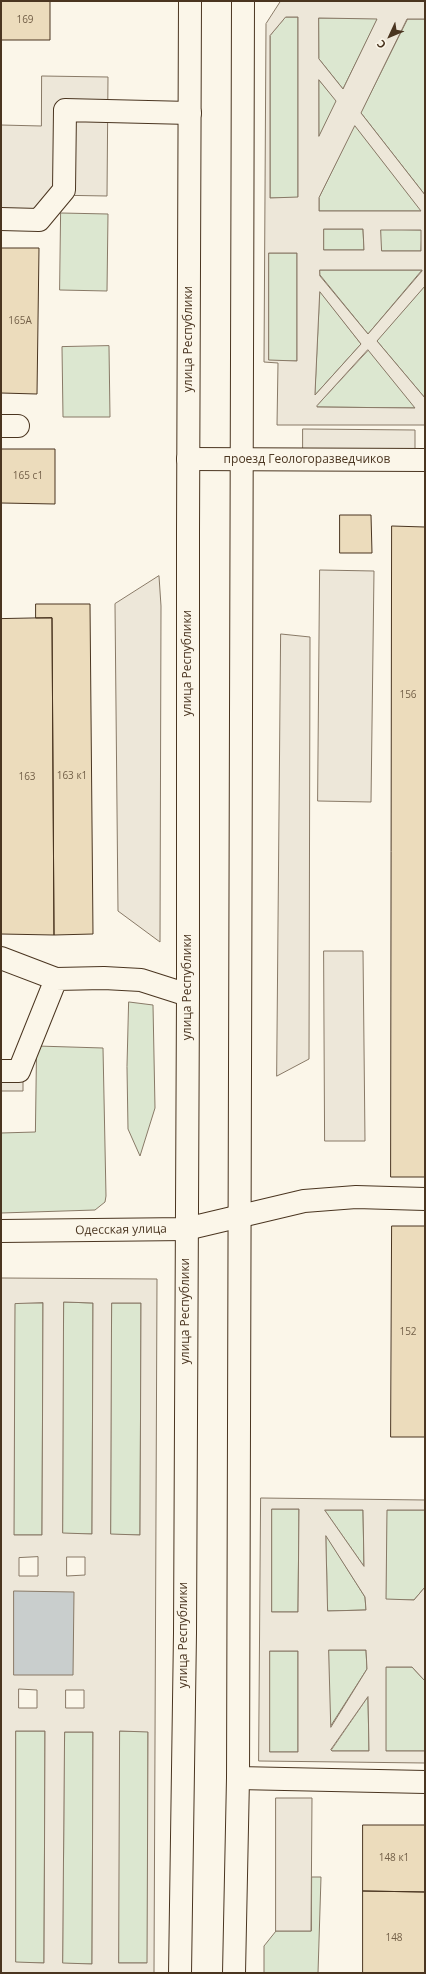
<!DOCTYPE html>
<html>
<head>
<meta charset="utf-8">
<style>
  body { margin:0 }
  #map { position:relative; width:426px; height:1974px; overflow:hidden; background:#fbf6e9; font-family:"Open Sans",sans-serif }
  canvas { display:block }
  .frame { position:absolute; inset:0; border:2px solid #4a3520; pointer-events:none }
  .north { position:absolute; left:370px; top:16px; width:40px; height:40px; -webkit-text-stroke:3px #fbf6e9; paint-order:stroke; rotate:226deg; font-size:11px; font-weight:700; line-height:16px; text-align:center; color:#4a3520 }
  .north::after { content:''; display:block; margin:auto; width:14px; height:18px; background:#4a3520; clip-path:polygon(50% 0,100% 100%,50% 72%,0 100%) }
</style>
</head>
<body>
<div id="map">
<canvas width="426" height="1974"></canvas>
<div class="frame"></div>
<div class="north">С</div>
</div>
<script>
const ctx = document.querySelector('canvas').getContext('2d');
ctx.lineJoin = 'round';
function fillPath(path, color) {
  ctx.fillStyle = color;
  ctx.fill(path, 'evenodd');
}
function trace(path, color, width, dash) {
  ctx.strokeStyle = color;
  ctx.lineWidth = width;
  ctx.lineCap = dash ? 'butt' : 'round';
  ctx.setLineDash(dash || []);
  ctx.stroke(path);
}
function drawText(font, color, halo, rows, align = 'center') {
  ctx.font = font + ' "Open Sans",sans-serif';
  ctx.lineWidth = 3;
  ctx.setLineDash([]);
  ctx.textBaseline = 'middle';
  ctx.strokeStyle = halo;
  ctx.fillStyle = color;
  for (const [text, x, y, turn = 0] of rows) {
    ctx.save();
    ctx.translate(x, y);
    ctx.rotate((+turn || 0) * Math.PI / 180);
    ctx.textAlign = isNaN(turn) ? turn : align;
    if (halo) ctx.strokeText(text, 0, 0);
    ctx.fillText(text, 0, 0);
    ctx.restore();
  }
}
const green = new Path2D(`
  M 286,17 L 298,17 L 298,198 L 270,198 L 270,36 Z
  M 319,18 L 378,18 L 343,89 L 319,59 Z
  M 408,19 L 425,19 L 425,195 L 361,113 Z
  M 319,80 L 337,101 L 319,137 Z
  M 355,125 L 422,211 L 319,211 L 319,198 Z
  M 61,213 L 108,214 L 107,291 L 60,290 Z
  M 324,229 L 363,229 L 364,250 L 324,250 Z
  M 381,229 L 422,230 L 421,251 L 381,251 Z
  M 269,253 L 297,253 L 297,361 L 269,361 Z
  M 320,270 L 422,270 L 368,334 L 320,275 Z
  M 425,286 L 425,398 L 377,341 Z
  M 320,291 L 361,344 L 315,395 Z
  M 109,346 L 110,417 L 63,417 L 62,347 Z
  M 369,350 L 416,408 L 316,407 Z
  M 129,1002 L 153,1005 L 155,1108 L 140,1156 L 128,1129 L 127,1067 Z
  M 37,1046 L 103,1048 L 106,1196 L 105,1202 L 95,1210 L 1,1213 L 1,1133 L 35,1132 Z
  M 64,1302 L 93,1303 L 92,1534 L 63,1534 Z
  M 15,1303 L 43,1303 L 42,1535 L 14,1535 Z
  M 112,1303 L 141,1303 L 140,1535 L 111,1535 Z
  M 272,1509 L 299,1509 L 298,1612 L 272,1612 Z
  M 325,1510 L 363,1510 L 364,1566 Z
  M 387,1510 L 425,1510 L 425,1587 L 414,1600 L 386,1600 Z
  M 326,1535 L 365,1597 L 366,1610 L 328,1611 Z
  M 329,1650 L 366,1650 L 367,1669 L 330,1727 Z
  M 270,1651 L 298,1651 L 298,1752 L 270,1752 Z
  M 386,1667 L 412,1667 L 425,1681 L 425,1751 L 386,1751 Z
  M 368,1697 L 369,1751 L 331,1751 Z
  M 16,1731 L 45,1731 L 44,1963 L 16,1963 Z
  M 119,1731 L 148,1731 L 148,1963 L 119,1963 Z
  M 65,1732 L 93,1732 L 92,1964 L 63,1964 Z
  M 312,1877 L 321,1877 L 318,1973 L 264,1973 L 264,1946 L 276,1931 L 311,1931 Z`);
fillPath(green, '#dce7d0');
trace(green, '#887966', 1);
const parking = new Path2D(`
  M 281,1 L 425,1 L 425,19 L 407,19 L 361,113 L 425,195 L 425,286 L 377,341 L 425,398 L 425,425 L 277,425 L 278,363 L 264,362 L 266,24 ZM 286,17 L 298,17 L 298,197 L 270,198 L 270,36 ZM 319,18 L 377,19 L 343,89 L 319,59 ZM 319,80 L 336,101 L 319,136 ZM 355,126 L 421,211 L 319,211 L 319,198 ZM 324,229 L 363,229 L 364,250 L 324,250 ZM 381,230 L 421,230 L 421,251 L 382,251 ZM 269,253 L 297,253 L 297,361 L 269,360 ZM 320,270 L 422,270 L 422,271 L 368,334 L 320,276 ZM 320,292 L 361,344 L 315,395 L 315,394 ZM 368,350 L 415,408 L 317,407 L 317,406 Z
  M 42,76 L 108,77 L 107,196 L 49,195 L 34,219 L 1,218 L 1,125 L 41,126 Z
  M 303,429 L 415,430 L 415,453 L 303,453 Z
  M 320,570 L 374,571 L 371,802 L 318,801 Z
  M 159,576 L 161,606 L 160,942 L 118,911 L 115,604 Z
  M 281,634 L 310,637 L 309,1059 L 277,1076 Z
  M 324,951 L 363,951 L 365,1141 L 325,1141 Z
  M 1,1067 L 23,1068 L 23,1091 L 1,1091 Z
  M 1,1278 L 157,1279 L 154,1973 L 1,1973 ZM 64,1302 L 93,1303 L 92,1534 L 63,1533 ZM 43,1303 L 42,1535 L 14,1535 L 15,1304 ZM 112,1303 L 141,1303 L 140,1535 L 111,1534 ZM 38,1557 L 38,1576 L 19,1576 L 19,1558 ZM 67,1557 L 85,1557 L 85,1575 L 67,1576 ZM 19,1689 L 37,1690 L 37,1708 L 19,1708 ZM 66,1690 L 84,1690 L 84,1708 L 66,1708 ZM 16,1731 L 45,1731 L 44,1963 L 16,1962 ZM 120,1731 L 148,1732 L 147,1963 L 119,1963 ZM 65,1732 L 93,1732 L 92,1964 L 63,1963 Z
  M 261,1498 L 425,1500 L 425,1510 L 387,1510 L 386,1599 L 414,1600 L 425,1587 L 425,1681 L 412,1667 L 386,1667 L 386,1751 L 425,1751 L 425,1763 L 259,1761 ZM 272,1509 L 299,1509 L 298,1612 L 272,1612 ZM 325,1510 L 363,1510 L 364,1566 ZM 326,1536 L 365,1597 L 366,1610 L 328,1611 ZM 329,1650 L 366,1650 L 367,1669 L 331,1727 ZM 270,1651 L 298,1651 L 298,1752 L 270,1752 ZM 368,1697 L 369,1751 L 332,1751 L 331,1750 Z
  M 276,1798 L 312,1798 L 311,1931 L 276,1931 Z`);
fillPath(parking, '#ede7d9');
trace(parking, '#887966', 1);
const water = new Path2D(`
  M 14,1591 L 74,1592 L 73,1675 L 14,1675 Z`);
fillPath(water, '#c9cecd');
trace(water, '#887966', 1);
const building = new Path2D(`
  M 1,1 L 50,1 L 50,40 L 1,40 Z
  M 1,248 L 39,248 L 37,394 L 1,393 Z
  M 1,449 L 55,449 L 55,504 L 1,503 Z
  M 340,515 L 371,515 L 372,553 L 340,553 Z
  M 392,526 L 425,527 L 425,1177 L 391,1177 Z
  M 36,604 L 90,604 L 93,934 L 54,935 L 52,618 L 36,618 Z
  M 52,618 L 54,935 L 1,934 L 1,619 Z
  M 392,1226 L 425,1226 L 425,1437 L 391,1437 Z
  M 363,1825 L 425,1825 L 425,1892 L 363,1891 Z
  M 363,1891 L 425,1892 L 425,1973 L 363,1973 Z`);
fillPath(building, '#ecdcbc');
trace(building, '#4a3520', 1);
const minor = new Path2D(`
  M 1,219 L 39,220 L 64,190 L 65,110 L 190,113
  M 1,426 L 18,426
  M 188,459 L 425,460
  M 1,958 L 56,979 L 104,978 L 141,980 L 188,995
  M 1,1071 L 19,1071 L 56,979
  M 1,1231 L 186,1229 L 304,1201 L 356,1197 L 425,1199
  M 238,1778 L 425,1782`);
const major = new Path2D(`
  M 180,1973 L 185,1633 L 188,995 L 188,530 L 190,1
  M 234,1973 L 238,1778 L 243,1`);
trace(minor, '#4a3520', 24);
trace(major, '#4a3520', 24);
trace(minor, '#fbf6e9', 22);
trace(major, '#fbf6e9', 22);
drawText('10px', '#725f47', null, [
  ["169",25,20],
  ["165А",20,321],
  ["165 с1",28,476],
  ["156",408,695],
  ["163 к1",72,776],
  ["163",27,777],
  ["152",408,1332],
  ["148 к1",394,1858],
  ["148",394,1938]
]);
drawText('12px', '#4a3520', '#fbf6e9', [
  ["улица Республики",189,339,-90],
  ["проезд Геологоразведчиков",307,460],
  ["улица Республики",188,663,-90],
  ["улица Республики",188,987,-90],
  ["Одесская улица",121,1230,-1],
  ["улица Республики",186,1311,-90],
  ["улица Республики",184,1635,-90]
]);
</script>
</body>
</html>
